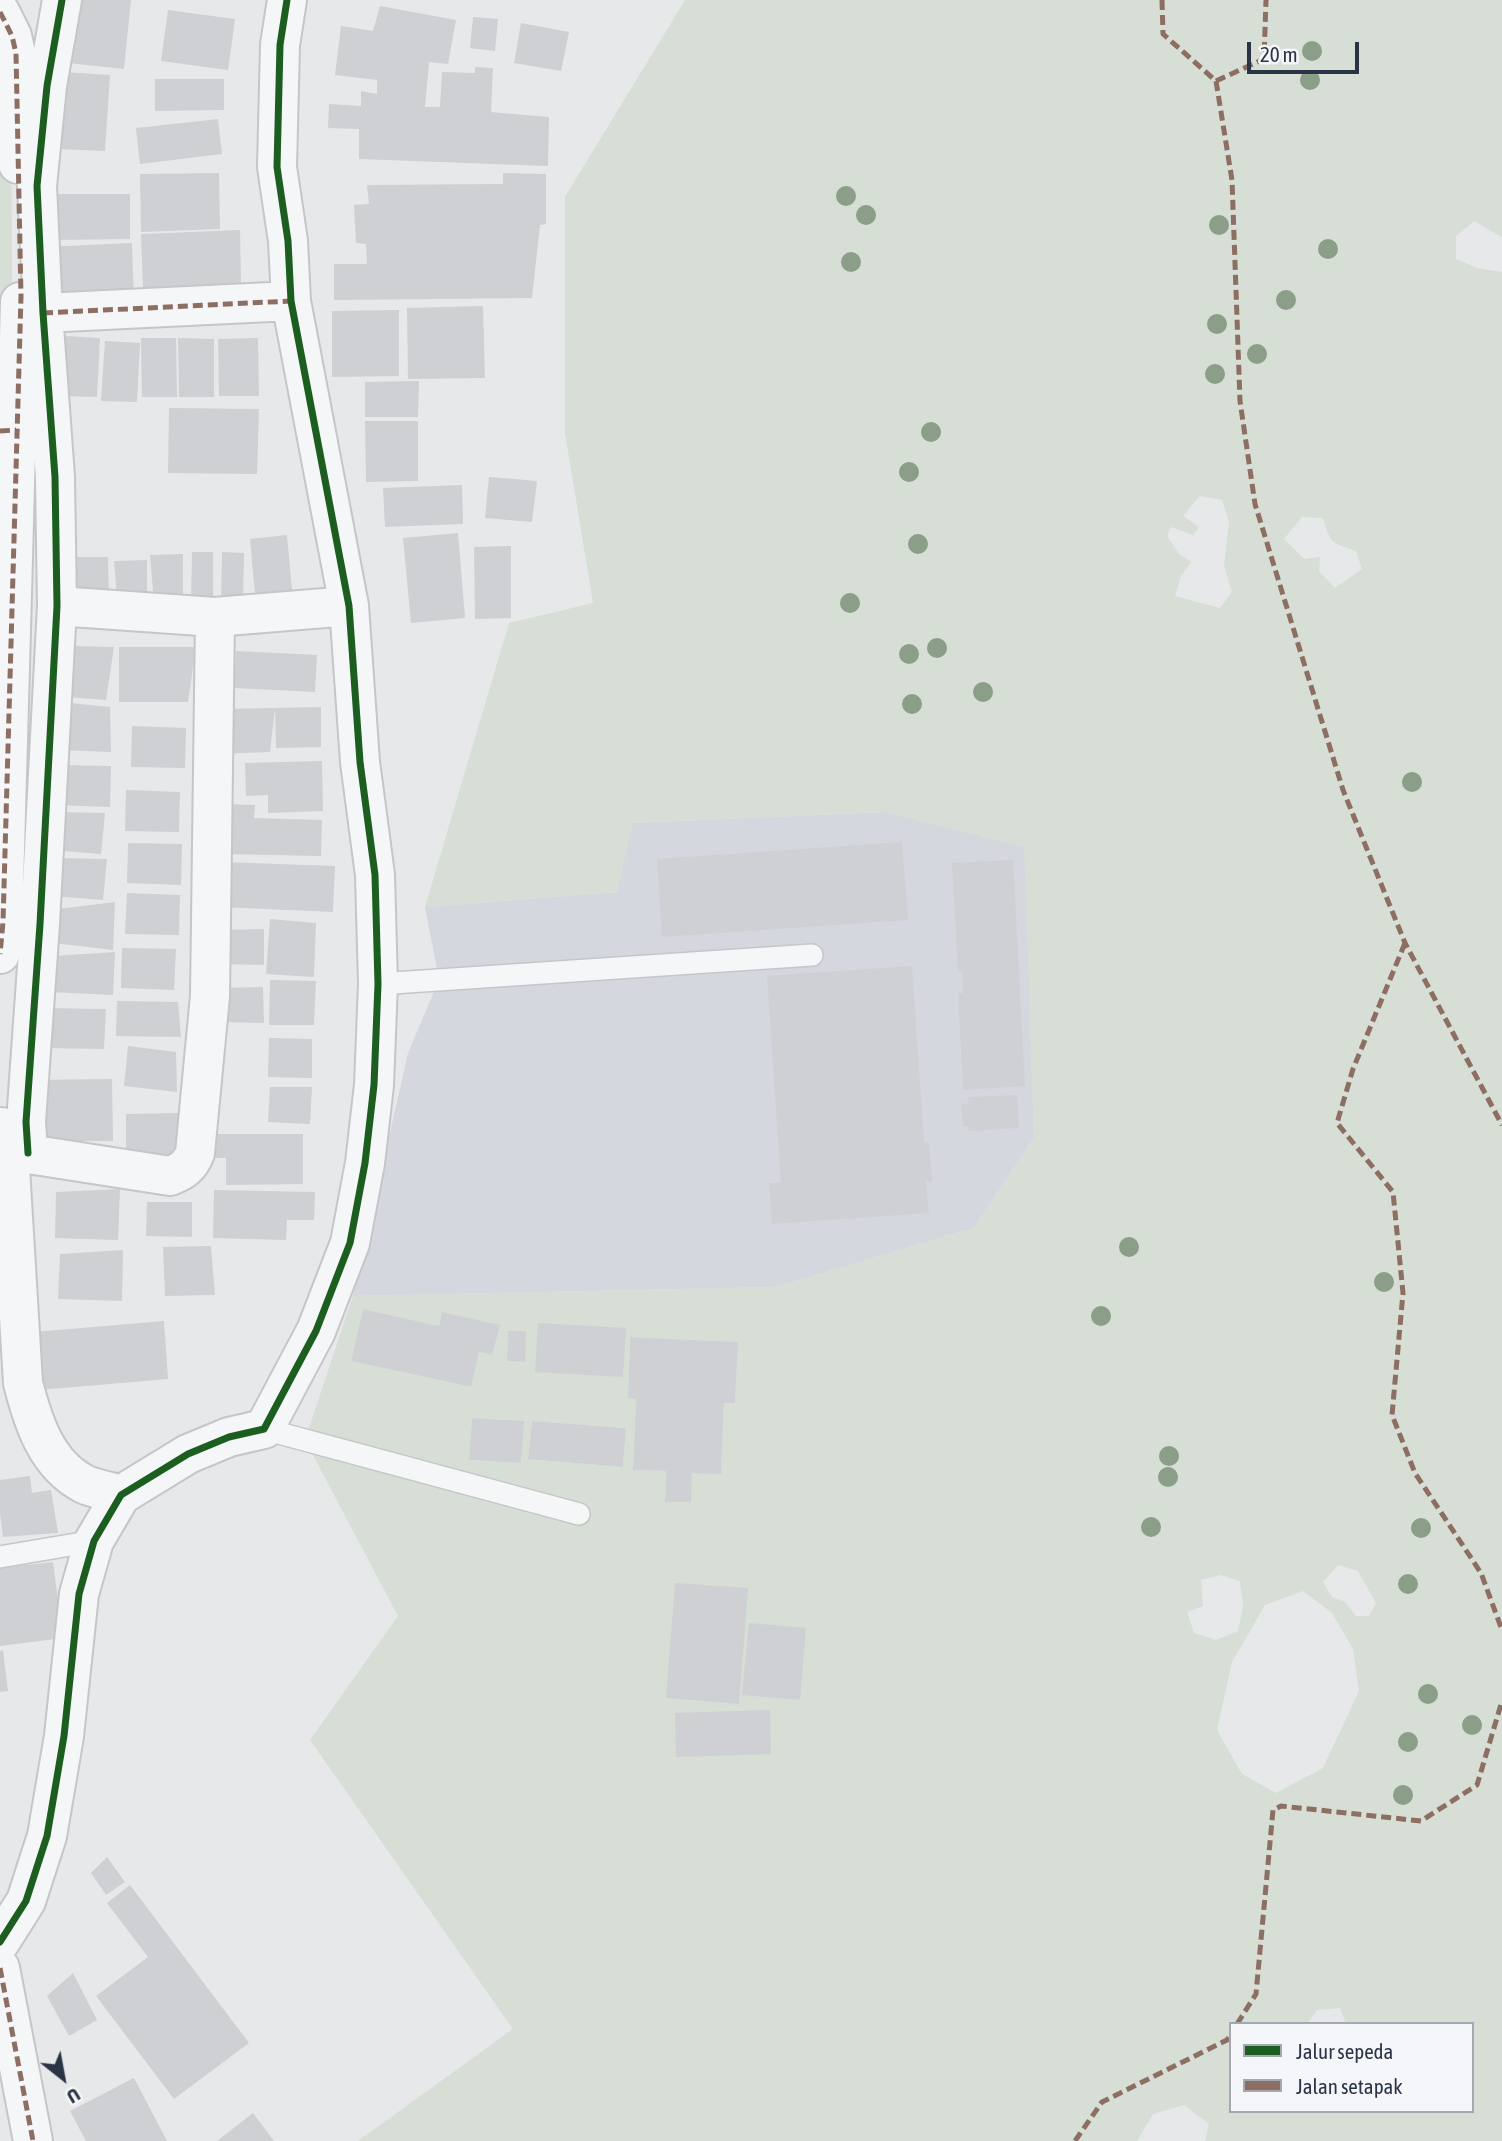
<!DOCTYPE html>
<html>
<head>
<meta charset="utf-8">
<style>
  body { margin:0 }
  #map { position:relative; width:1502px; height:2141px; overflow:hidden; background:#e6e8ea; font-family:"Asap Condensed",sans-serif }
  canvas { display:block }
  .legend { position:absolute; left:1229px; top:2022px; width:245px; height:91px; box-sizing:border-box; background:#f4f6f9; border:2px solid #a4a8b1; margin:0; padding:9px 12px; list-style:none; font-size:21px; color:#2b3445 }
  .legend li { display:flex; align-items:center; gap:14px; height:35px }
  .legend b { width:35px; border:2px solid #a4a8b1 }
  .north { position:absolute; left:28px; top:2043px; width:70px; height:70px; -webkit-text-stroke:5px #f4f6f9; paint-order:stroke; rotate:149deg; font-size:19px; font-weight:700; line-height:28px; text-align:center; color:#2b3445 }
  .north::after { content:''; display:block; margin:auto; width:24px; height:32px; background:#2b3445; clip-path:polygon(50% 0,100% 100%,50% 72%,0 100%) }
  .scale { position:absolute; left:1247px; top:42px; width:112px; height:32px; box-sizing:border-box; border:4px solid #2b3445; border-top:0; padding-left:9px; font-size:21px; line-height:24px; white-space:nowrap; color:#2b3445; -webkit-text-stroke:5px #f4f6f9; paint-order:stroke }
</style>
</head>
<body>
<div id="map">
<canvas width="1502" height="2141"></canvas>
<ul class="legend">
<li><b style="height:9px;background:#1b5e20"></b>Jalur sepeda</li>
<li><b style="height:9px;background:#8d6e63"></b>Jalan setapak</li>
</ul>
<div class="north">U</div>
<div class="scale">20 m</div>
</div>
<script>
const ctx = document.querySelector('canvas').getContext('2d');
ctx.lineJoin = 'round';
function fillPath(path, color) {
  ctx.fillStyle = color;
  ctx.fill(path, 'evenodd');
}
function trace(path, color, width, dash) {
  ctx.strokeStyle = color;
  ctx.lineWidth = width;
  ctx.lineCap = dash ? 'butt' : 'round';
  ctx.setLineDash(dash || []);
  ctx.stroke(path);
}
fillPath(new Path2D(`
  M 886,812 L 1025,847 L 1034,1138 L 974,1228 L 776,1287 L 353,1296 L 408,1053 L 439,980 L 425,907 L 617,892 L 632,823 Z`), '#d4d7dd');
fillPath(new Path2D(`
  M 685,0 L 1502,0 L 1502,237 L 1474,221 L 1456,236 L 1456,259 L 1477,268 L 1502,272 L 1502,2141 L 1205,2141 L 1209,2124 L 1184,2105 L 1153,2114 L 1137,2141 L 358,2141 L 513,2029 L 310,1740 L 398,1616 L 305,1440 L 353,1296 L 776,1287 L 974,1228 L 1034,1138 L 1024,847 L 886,812 L 632,823 L 617,892 L 425,907 L 509,623 L 593,603 L 565,433 L 565,197 ZM 1200,496 L 1222,500 L 1229,521 L 1224,566 L 1232,592 L 1220,608 L 1175,596 L 1181,576 L 1191,562 L 1179,554 L 1167,536 L 1171,527 L 1193,535 L 1199,527 L 1183,516 ZM 1302,517 L 1323,518 C 1330,543 1331,543 1356,551 L 1362,569 L 1335,588 L 1319,571 L 1320,557 L 1304,559 L 1284,539 ZM 363,1309 L 439,1326 L 442,1312 L 499,1325 L 492,1355 L 479,1352 L 470,1387 L 351,1361 ZM 508,1331 L 526,1332 L 524,1362 L 507,1361 ZM 630,1337 L 738,1342 L 735,1402 L 724,1403 L 721,1473 L 692,1473 L 690,1502 L 665,1502 L 666,1471 L 633,1470 L 636,1399 L 628,1398 ZM 472,1418 L 523,1421 L 521,1463 L 469,1460 ZM 532,1421 L 626,1428 L 623,1467 L 528,1459 ZM 1338,1565 L 1358,1571 L 1376,1603 L 1369,1616 L 1356,1616 L 1345,1602 L 1332,1597 L 1323,1582 ZM 1221,1575 L 1240,1581 L 1243,1606 L 1238,1631 L 1216,1640 L 1194,1633 L 1187,1612 L 1203,1606 L 1201,1580 ZM 1303,1591 L 1332,1613 L 1353,1649 L 1359,1691 L 1323,1768 L 1276,1793 L 1242,1774 L 1217,1730 L 1232,1662 L 1265,1605 ZM 1340,2008 L 1346,2024 L 1472,2024 L 1472,2111 L 1231,2111 L 1231,2024 L 1307,2024 L 1317,2010 Z
  M 11,61 L 12,302 L 0,645 L 0,62 Z`), '#d6ded6');
fillPath(new Path2D(`
  M 76,0 L 131,0 L 124,69 L 68,63 Z
  M 380,6 L 456,20 L 448,64 L 429,62 L 425,107 L 440,107 L 442,72 L 475,73 L 475,67 L 493,68 L 491,112 L 549,117 L 548,166 L 359,159 L 359,129 L 328,128 L 329,104 L 361,106 L 361,91 L 377,94 L 377,80 L 335,75 L 341,26 L 373,31 Z
  M 168,10 L 235,19 L 228,70 L 161,61 Z
  M 473,17 L 498,19 L 495,51 L 470,48 Z
  M 521,23 L 569,32 L 561,71 L 514,63 Z
  M 63,72 L 110,75 L 105,151 L 59,149 Z
  M 155,79 L 224,79 L 224,110 L 155,111 Z
  M 218,119 L 222,154 L 140,164 L 136,128 Z
  M 219,173 L 220,229 L 141,232 L 140,174 Z
  M 503,173 L 546,174 L 546,224 L 540,225 L 532,298 L 334,300 L 334,264 L 367,264 L 366,244 L 356,243 L 354,205 L 369,204 L 367,185 L 503,184 Z
  M 52,194 L 130,194 L 130,239 L 52,240 Z
  M 240,230 L 241,285 L 143,288 L 141,234 Z
  M 132,243 L 134,304 L 45,307 L 44,247 Z
  M 483,306 L 485,378 L 408,379 L 407,308 Z
  M 399,310 L 399,376 L 332,377 L 332,311 Z
  M 65,336 L 100,338 L 97,397 L 61,396 Z
  M 141,338 L 176,338 L 177,397 L 142,397 Z
  M 178,338 L 214,339 L 214,397 L 179,397 Z
  M 258,338 L 259,396 L 219,396 L 218,339 Z
  M 105,341 L 140,343 L 137,402 L 101,401 Z
  M 419,381 L 418,417 L 365,417 L 365,382 Z
  M 169,408 L 259,409 L 257,474 L 168,473 Z
  M 365,421 L 418,421 L 418,481 L 366,482 Z
  M 489,477 L 537,481 L 532,522 L 485,518 Z
  M 462,485 L 463,524 L 385,527 L 383,488 Z
  M 458,533 L 465,618 L 411,623 L 403,538 Z
  M 287,535 L 293,601 L 256,605 L 250,539 Z
  M 511,546 L 511,618 L 475,619 L 474,547 Z
  M 192,552 L 213,552 L 213,605 L 191,605 Z
  M 222,552 L 244,553 L 243,606 L 221,606 Z
  M 183,554 L 183,601 L 154,604 L 150,555 Z
  M 75,557 L 108,557 L 109,604 L 79,606 Z
  M 147,560 L 147,607 L 118,610 L 114,561 Z
  M 72,646 L 114,647 L 106,700 L 68,697 Z
  M 119,647 L 196,647 L 188,702 L 119,702 Z
  M 236,651 L 317,655 L 315,692 L 234,688 Z
  M 60,702 L 110,707 L 111,752 L 59,750 Z
  M 321,707 L 321,747 L 276,748 L 275,708 Z
  M 275,708 L 270,752 L 218,754 L 218,709 Z
  M 132,726 L 186,728 L 185,768 L 131,767 Z
  M 322,761 L 323,811 L 268,813 L 268,795 L 246,796 L 245,763 Z
  M 58,765 L 111,766 L 110,807 L 56,805 Z
  M 126,790 L 180,792 L 179,832 L 125,831 Z
  M 224,804 L 255,805 L 254,818 L 322,820 L 321,856 L 223,854 Z
  M 53,812 L 105,813 L 101,854 L 50,850 Z
  M 902,842 L 908,920 L 662,937 L 657,859 Z
  M 128,843 L 182,844 L 181,885 L 127,883 Z
  M 55,858 L 107,859 L 103,900 L 52,896 Z
  M 1013,860 L 1025,1086 L 963,1090 L 958,993 L 963,993 L 962,971 L 958,971 L 952,863 Z
  M 222,862 L 335,866 L 333,912 L 220,907 Z
  M 127,893 L 180,895 L 179,935 L 125,934 Z
  M 115,902 L 113,950 L 54,943 L 58,909 Z
  M 270,919 L 316,923 L 314,977 L 266,974 Z
  M 264,929 L 264,965 L 219,964 L 220,930 Z
  M 122,948 L 176,949 L 174,990 L 121,988 Z
  M 115,952 L 113,995 L 51,992 L 53,956 Z
  M 912,966 L 924,1143 L 929,1142 L 932,1181 L 926,1181 L 929,1213 L 772,1224 L 769,1183 L 781,1183 L 767,976 Z
  M 270,980 L 316,981 L 314,1025 L 269,1025 Z
  M 263,987 L 264,1023 L 218,1022 L 220,988 Z
  M 117,1001 L 178,1002 L 181,1037 L 116,1036 Z
  M 42,1008 L 106,1009 L 104,1049 L 41,1048 Z
  M 269,1038 L 312,1039 L 312,1078 L 268,1077 Z
  M 128,1046 L 176,1052 L 177,1092 L 124,1086 Z
  M 112,1079 L 113,1141 L 33,1141 L 33,1080 Z
  M 270,1087 L 312,1087 L 310,1124 L 268,1122 Z
  M 1017,1095 L 1019,1128 L 968,1131 L 968,1126 L 963,1126 L 961,1104 L 969,1103 L 968,1097 Z
  M 179,1113 L 186,1160 L 126,1156 L 126,1114 Z
  M 215,1134 L 303,1134 L 303,1184 L 226,1185 L 226,1158 L 215,1158 Z
  M 120,1189 L 118,1240 L 55,1238 L 56,1192 Z
  M 214,1190 L 315,1192 L 314,1220 L 287,1220 L 286,1240 L 213,1238 Z
  M 147,1202 L 192,1202 L 192,1237 L 146,1236 Z
  M 211,1246 L 215,1295 L 165,1296 L 163,1247 Z
  M 123,1250 L 122,1301 L 58,1299 L 60,1254 Z
  M 363,1309 L 439,1326 L 442,1312 L 500,1325 L 492,1355 L 479,1352 L 471,1387 L 351,1361 Z
  M 164,1321 L 168,1379 L 39,1390 L 34,1332 Z
  M 538,1323 L 626,1328 L 623,1377 L 535,1372 Z
  M 508,1331 L 526,1331 L 525,1362 L 507,1361 Z
  M 630,1337 L 738,1342 L 735,1403 L 724,1403 L 721,1474 L 692,1473 L 691,1502 L 665,1502 L 666,1471 L 633,1470 L 636,1399 L 628,1398 Z
  M 472,1418 L 524,1421 L 521,1463 L 469,1460 Z
  M 532,1421 L 626,1428 L 623,1467 L 528,1459 Z
  M 30,1476 L 32,1493 L 51,1490 L 58,1533 L 3,1537 L 0,1513 L 0,1480 Z
  M 53,1562 L 63,1638 L 0,1646 L 0,1568 Z
  M 675,1583 L 748,1588 L 739,1704 L 666,1698 Z
  M 749,1623 L 806,1628 L 800,1700 L 742,1695 Z
  M 3,1650 L 8,1691 L 0,1692 L 0,1651 Z
  M 770,1710 L 771,1754 L 676,1757 L 675,1713 Z
  M 107,1857 L 125,1882 L 106,1895 L 91,1873 Z
  M 130,1885 L 249,2043 L 174,2099 L 96,1996 L 148,1957 L 107,1903 Z
  M 73,1973 L 97,2020 L 69,2036 L 47,1996 Z
  M 134,2078 L 167,2141 L 86,2141 L 70,2111 Z
  M 253,2113 L 274,2141 L 217,2141 Z`), '#ced0d3');
const lane = new Path2D(`
  M 378,984 L 812,955
  M 264,1429 L 579,1514
  M 0,1557 L 94,1541`);
const street = new Path2D(`
  M 0,12 L 12,36 L 16,53 L 18,164
  M 43,313 L 291,301
  M 57,606 L 215,617 L 349,606
  M 0,954 L 3,922 L 20,302
  M 1,1127 L 9,1151 L 23,1383 C 33,1422 46,1464 84,1484 C 95,1489 109,1491 121,1495
  M 9,1151 L 170,1176 C 183,1171 190,1166 195,1153 L 210,996 L 215,617
  M 28,1153 L 26,1122 L 40,924 L 57,606 L 55,477 L 43,313 L 37,186 L 47,86 L 62,0
  M 0,1942 L 26,1901 L 47,1836 L 64,1736 L 79,1594 L 94,1541 L 121,1495 L 188,1454 L 229,1437 L 264,1429 L 316,1331 L 350,1243 L 365,1163 L 374,1085 L 378,984 L 375,875 L 360,762 L 349,606 L 291,301 L 288,241 L 277,167 L 280,45 L 287,0
  M 0,1968 L 33,2141`);
trace(lane, '#c4c6c8', 24);
trace(street, '#c4c6c8', 42);
trace(lane, '#f5f6f7', 21);
trace(street, '#f5f6f7', 38);
trace(new Path2D(`
  M 1162,0 L 1163,34 L 1216,81 L 1232,180 L 1240,401 L 1255,504 L 1343,790 L 1405,943 L 1502,1125
  M 0,12 L 12,36 L 16,53 L 21,296 L 3,922 L 0,954
  M 1216,81 L 1264,59 L 1266,0
  M 43,313 L 291,301
  M 0,431 L 16,430
  M 1405,943 L 1353,1069 L 1337,1123 L 1393,1192 L 1403,1293 L 1392,1415 L 1415,1473 L 1481,1573 L 1502,1630
  M 0,1968 L 33,2141
  M 1237,2024 L 1256,1994 L 1273,1810 L 1281,1806 L 1421,1821 L 1477,1785 L 1502,1701
  M 1075,2141 L 1102,2102 L 1227,2040 L 1231,2034`), '#8d6e63', 5, [10, 5]);
trace(new Path2D(`
  M 28,1153 L 26,1122 L 40,924 L 57,606 L 55,477 L 43,313 L 37,186 L 47,86 L 62,0
  M 0,1942 L 26,1901 L 47,1836 L 64,1736 L 79,1594 L 94,1541 L 121,1495 L 188,1454 L 229,1437 L 264,1429 L 316,1331 L 350,1243 L 365,1163 L 374,1085 L 378,984 L 375,875 L 360,762 L 349,606 L 291,301 L 288,241 L 277,167 L 280,45 L 287,0`), '#1b5e20', 7);
ctx.fillStyle = '#8a9e88';
for (const [x, y] of [
  [1312,51],
  [1310,80],
  [846,196],
  [866,215],
  [1219,225],
  [1328,249],
  [851,262],
  [1286,300],
  [1217,324],
  [1257,354],
  [1215,374],
  [931,432],
  [909,472],
  [918,544],
  [850,603],
  [937,648],
  [909,654],
  [983,692],
  [912,704],
  [1412,782],
  [1129,1247],
  [1384,1282],
  [1101,1316],
  [1169,1456],
  [1168,1477],
  [1151,1527],
  [1421,1528],
  [1408,1584],
  [1428,1694],
  [1472,1725],
  [1408,1742],
  [1403,1795]
]) {
  ctx.beginPath();
  ctx.arc(x, y, 10, 0, 2 * Math.PI);
  ctx.fill();
}
</script>
</body>
</html>
